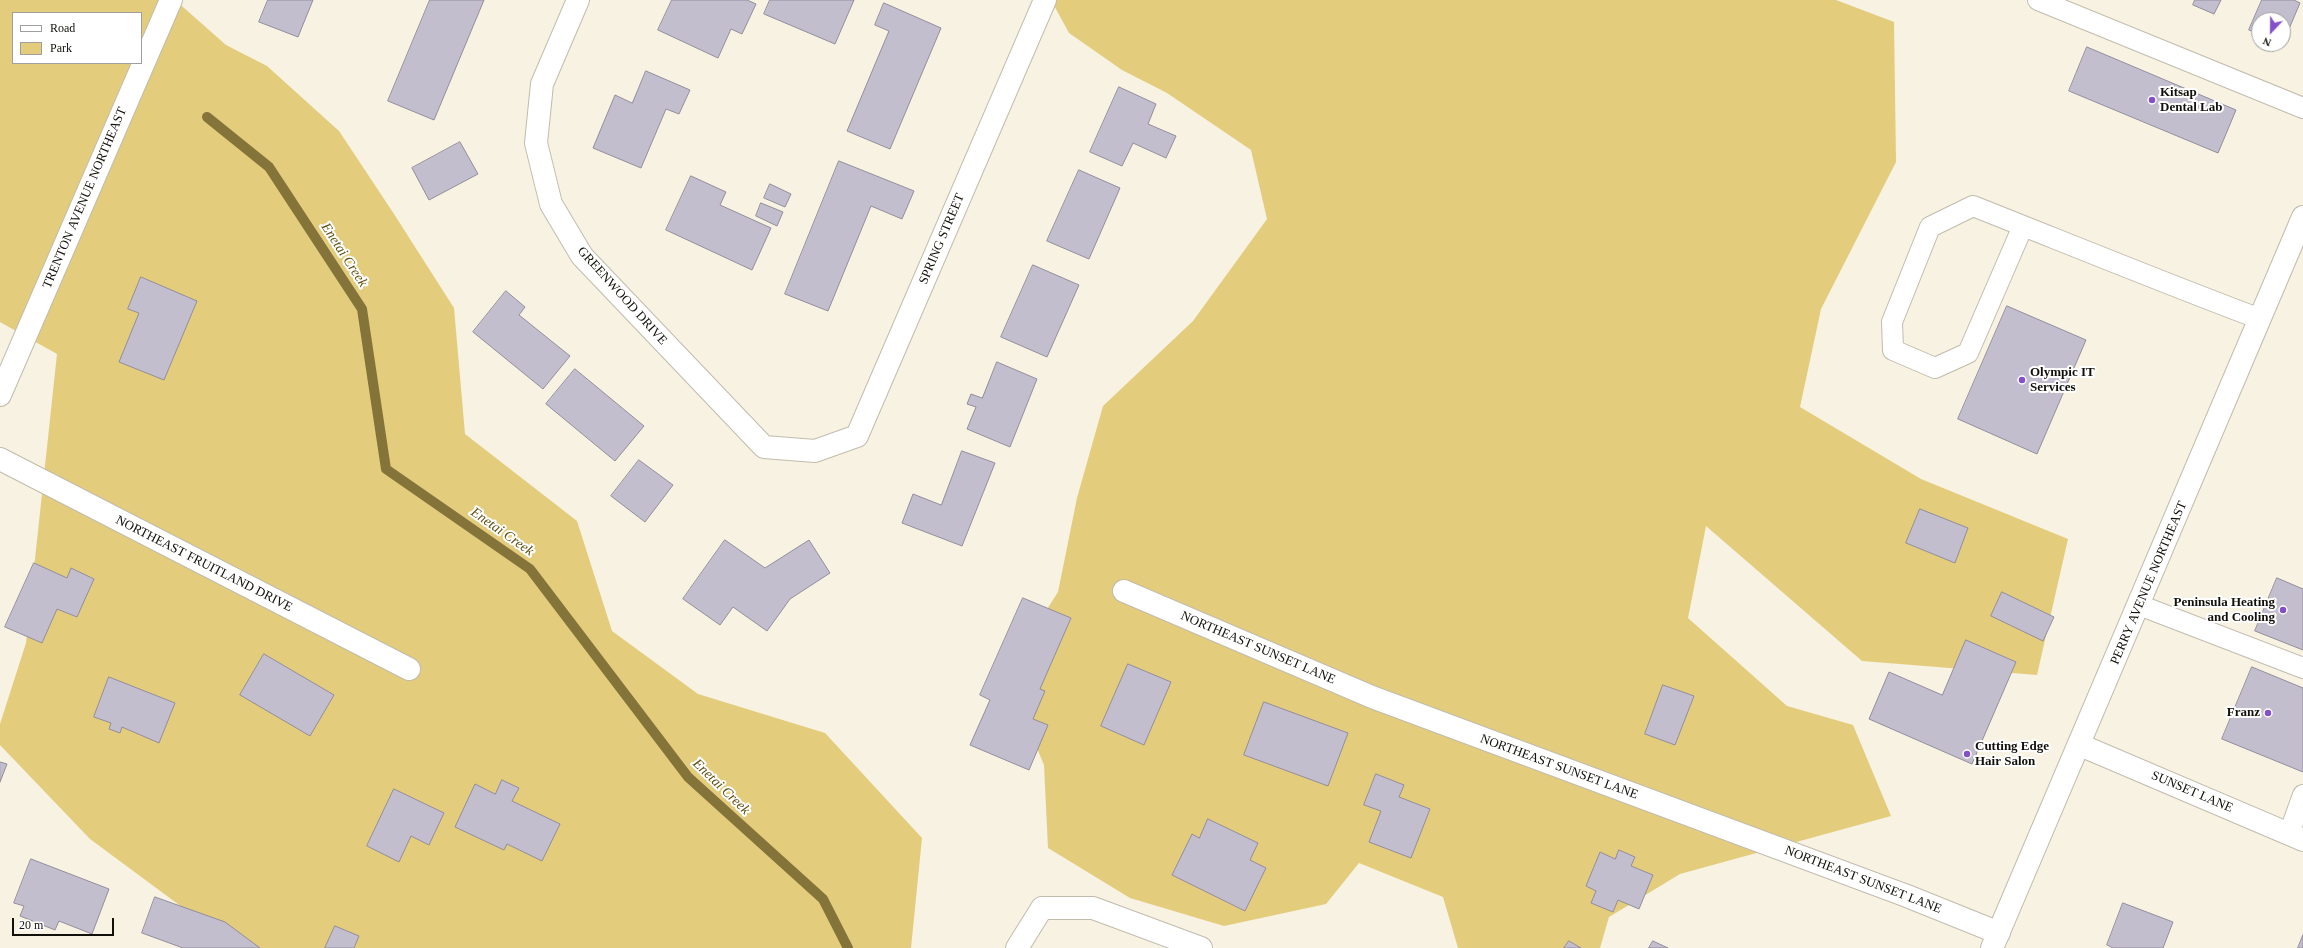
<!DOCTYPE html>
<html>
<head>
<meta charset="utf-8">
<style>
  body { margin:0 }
  #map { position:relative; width:2303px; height:948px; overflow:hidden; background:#f7f2e2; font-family:Georgia,serif }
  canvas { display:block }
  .legend { position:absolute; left:12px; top:12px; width:130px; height:52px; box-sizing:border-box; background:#fff; border:1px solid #a09f9d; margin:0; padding:5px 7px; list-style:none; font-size:12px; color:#11100a }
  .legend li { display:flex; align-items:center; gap:8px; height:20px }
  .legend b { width:20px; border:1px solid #a09f9d }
  .north { position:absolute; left:2251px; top:12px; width:40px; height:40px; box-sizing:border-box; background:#fff; border:1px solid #a09f9d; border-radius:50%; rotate:202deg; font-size:11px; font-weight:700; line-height:16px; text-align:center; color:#11100a }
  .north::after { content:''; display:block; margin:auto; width:14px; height:18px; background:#8350c8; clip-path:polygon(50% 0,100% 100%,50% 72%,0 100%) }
  .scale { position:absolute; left:12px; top:918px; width:102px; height:18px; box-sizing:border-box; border:2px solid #11100a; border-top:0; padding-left:5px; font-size:12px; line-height:14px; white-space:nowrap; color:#11100a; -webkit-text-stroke:3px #fff; paint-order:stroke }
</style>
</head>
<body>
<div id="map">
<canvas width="2303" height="948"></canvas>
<ul class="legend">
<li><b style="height:5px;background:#fff"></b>Road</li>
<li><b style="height:11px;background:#e4cc7d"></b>Park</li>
</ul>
<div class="north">N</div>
<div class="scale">20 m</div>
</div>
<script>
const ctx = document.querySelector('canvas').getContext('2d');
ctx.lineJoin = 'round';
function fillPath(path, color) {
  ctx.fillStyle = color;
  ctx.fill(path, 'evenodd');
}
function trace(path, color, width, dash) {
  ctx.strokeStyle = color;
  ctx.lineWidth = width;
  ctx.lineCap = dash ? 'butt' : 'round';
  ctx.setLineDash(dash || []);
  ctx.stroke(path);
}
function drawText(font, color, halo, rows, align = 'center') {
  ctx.font = font + ' Georgia,serif';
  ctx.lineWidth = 4;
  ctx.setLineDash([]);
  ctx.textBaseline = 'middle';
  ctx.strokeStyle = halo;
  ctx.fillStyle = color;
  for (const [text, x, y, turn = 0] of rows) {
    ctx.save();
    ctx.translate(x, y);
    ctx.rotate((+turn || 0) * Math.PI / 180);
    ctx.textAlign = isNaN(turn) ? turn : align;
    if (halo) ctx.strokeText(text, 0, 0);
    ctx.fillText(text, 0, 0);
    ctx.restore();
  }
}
fillPath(new Path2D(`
  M 0,0 L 175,0 L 226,45 L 267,66 L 339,131 L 394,214 L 454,308 L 465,434 L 577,521 L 612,631 L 698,694 L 825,733 L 922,838 L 911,948 L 243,948 L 217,933 L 90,839 L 0,745 L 0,724 L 26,643 L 57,354 L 0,322 ZM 13,13 L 141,13 L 141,63 L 13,63 Z
  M 1051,0 L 1836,0 L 1894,22 L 1896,162 L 1821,309 L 1800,407 L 1921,479 L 2068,539 L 2037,675 L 1862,661 L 1706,526 L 1688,618 L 1787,706 L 1853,725 L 1891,816 L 1680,874 L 1609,917 L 1600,948 L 1458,948 L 1443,897 L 1359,863 L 1326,904 L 1224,926 L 1130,898 L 1048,848 L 1044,765 L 1006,674 L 1058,592 L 1077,498 L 1103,406 L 1193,321 L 1267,219 L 1251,150 L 1167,93 L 1122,70 L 1069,33 Z`), '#e4cc7d');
trace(new Path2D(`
  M 207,117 L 269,167 L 362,309 L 386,469 L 530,569 L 688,777 L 823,899 L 848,948`), '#85743a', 10);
const building = new Path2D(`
  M 268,0 L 313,0 L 298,37 L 259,22 Z
  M 430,0 L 484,0 L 434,120 L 388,101 Z
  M 672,0 L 747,0 L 756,4 L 742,34 L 731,29 L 718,58 L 658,30 Z
  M 770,0 L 854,0 L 835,44 L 764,14 Z
  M 2195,0 L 2221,0 L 2214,14 L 2193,5 Z
  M 2262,0 L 2294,0 L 2300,3 L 2283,43 L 2283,20 L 2259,20 L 2259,34 L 2249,30 Z
  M 884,3 L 941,28 L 890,149 L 847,131 L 889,31 L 875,25 Z
  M 2087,47 L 2236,110 L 2218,153 L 2069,91 Z
  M 646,71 L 690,90 L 679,114 L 666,109 L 641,168 L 593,148 L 615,95 L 632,103 Z
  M 1119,87 L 1156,104 L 1148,124 L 1176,136 L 1166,158 L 1133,143 L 1122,166 L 1090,152 Z
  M 460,142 L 478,174 L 429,200 L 412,168 Z
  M 839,161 L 914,191 L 902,219 L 871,206 L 828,311 L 785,294 Z
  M 1079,170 L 1120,188 L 1089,259 L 1047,241 Z
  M 691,176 L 726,192 L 720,205 L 771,228 L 752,270 L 666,230 Z
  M 770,184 L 791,194 L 785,207 L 764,198 Z
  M 761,203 L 783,212 L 777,226 L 756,216 Z
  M 1033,265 L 1079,285 L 1047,357 L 1001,337 Z
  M 141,277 L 197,301 L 164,380 L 119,362 L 139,313 L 128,309 Z
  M 506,291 L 525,307 L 519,315 L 570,356 L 543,389 L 473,332 Z
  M 2007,306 L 2086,340 L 2037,454 L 1958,419 Z
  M 997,362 L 1037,379 L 1010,447 L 967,429 L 976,407 L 967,404 L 971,394 L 982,398 Z
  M 575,369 L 644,426 L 615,461 L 546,404 Z
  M 962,451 L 995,463 L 962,546 L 902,523 L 913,494 L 941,505 Z
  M 639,460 L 673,485 L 645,522 L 611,496 Z
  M 1920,509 L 1968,528 L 1955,563 L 1906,543 Z
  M 725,540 L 765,568 L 809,540 L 830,573 L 790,599 L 767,631 L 733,607 L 720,625 L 683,599 Z
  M 34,563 L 67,578 L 71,568 L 94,579 L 77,617 L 57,609 L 42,643 L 5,627 Z
  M 2277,578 L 2303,589 L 2303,650 L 2255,631 Z
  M 2002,592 L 2054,617 L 2043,641 L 1991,616 Z
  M 1023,598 L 1071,618 L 1040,689 L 1045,691 L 1033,719 L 1048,725 L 1029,770 L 970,745 L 990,700 L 980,695 Z
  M 1966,640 L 2016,662 L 1972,764 L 1869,719 L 1889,672 L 1942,695 Z
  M 264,654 L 334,695 L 310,736 L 240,695 Z
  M 1128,664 L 1171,682 L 1144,745 L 1101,726 Z
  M 2252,667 L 2303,688 L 2303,772 L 2222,739 Z
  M 109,677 L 175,703 L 159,743 L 122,727 L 120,733 L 109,729 L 111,723 L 94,717 Z
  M 1663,685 L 1694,696 L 1675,745 L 1645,734 Z
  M 1264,702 L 1348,733 L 1328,786 L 1244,755 Z
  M 0,762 L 7,764 L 0,782 Z
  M 1376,774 L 1404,785 L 1399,797 L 1430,809 L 1411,858 L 1369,842 L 1381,811 L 1364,805 Z
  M 502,780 L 519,788 L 512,801 L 560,824 L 542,861 L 507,844 L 504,850 L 455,827 L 475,784 L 495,794 Z
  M 394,789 L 444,813 L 429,845 L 411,836 L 399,862 L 367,846 Z
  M 1208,819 L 1258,843 L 1250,860 L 1266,868 L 1245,911 L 1172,875 L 1192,834 L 1199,838 Z
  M 1619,850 L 1635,857 L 1631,866 L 1653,875 L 1639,909 L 1618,900 L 1613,912 L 1591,903 L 1596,891 L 1586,886 L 1600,852 L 1615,859 Z
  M 31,859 L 109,889 L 92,934 L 59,921 L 55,930 L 20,916 L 24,906 L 14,903 Z
  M 155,897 L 225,922 L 260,948 L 183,948 L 142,933 Z
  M 2123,903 L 2173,922 L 2163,948 L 2113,948 L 2107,945 Z
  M 335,926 L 359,936 L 354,948 L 325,948 Z
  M 2303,935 L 2303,948 L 2298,948 Z
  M 1569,941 L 1581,948 L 1564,948 Z
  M 1653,941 L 1668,948 L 1649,948 Z`);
fillPath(building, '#c3bece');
trace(building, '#928d9c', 1);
const service = new Path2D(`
  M 2038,0 L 2303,108
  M 2023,226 L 1968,353 L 1935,368 L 1893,350 L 1892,322 L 1930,227 L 1973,206 C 2069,244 2164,283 2260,319
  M 2139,605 L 2303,668
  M 2289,834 L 2303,795`);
const minor = new Path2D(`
  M 578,0 L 542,84 L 536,143 L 551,204 L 582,256 L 764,447 L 815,451 L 857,436 L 1045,0
  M 0,459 L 409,669
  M 1124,591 L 1372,697 L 1907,896 L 1999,933
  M 2080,745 L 2303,840
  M 1017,948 L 1042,908 L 1093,908 L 1201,948`);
const secondary = new Path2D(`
  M 0,395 L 171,0
  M 1992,948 L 2303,217`);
trace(service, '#c1bcac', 22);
trace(minor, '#c1bcac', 24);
trace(secondary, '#c1bcac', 24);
trace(service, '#fff', 20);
trace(minor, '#fff', 22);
trace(secondary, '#fff', 22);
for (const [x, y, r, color] of [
  [2152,100,4,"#8350c8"],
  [2022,380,4,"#8350c8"],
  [2283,610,4,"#8350c8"],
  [2268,713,4,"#8350c8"],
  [1967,754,4,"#8350c8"]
]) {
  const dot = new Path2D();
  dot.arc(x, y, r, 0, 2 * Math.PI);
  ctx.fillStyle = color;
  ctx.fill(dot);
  trace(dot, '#fff', 1.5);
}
drawText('bold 13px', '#11100a', '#fff', [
  ["Kitsap",2160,93],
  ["Dental Lab",2160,108],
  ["Olympic IT",2030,373],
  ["Services",2030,388],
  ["Peninsula Heating",2275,603,"right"],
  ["and Cooling",2275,618,"right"],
  ["Franz",2260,713,"right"],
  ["Cutting Edge",1975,747],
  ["Hair Salon",1975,762]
], 'left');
drawText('13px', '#11100a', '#fff', [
  ["TRENTON AVENUE NORTHEAST",85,198,-67],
  ["SPRING STREET",942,239,-67],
  ["GREENWOOD DRIVE",622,296,48],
  ["NORTHEAST FRUITLAND DRIVE",204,564,27],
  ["PERRY AVENUE NORTHEAST",2149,583,-67],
  ["NORTHEAST SUNSET LANE",1258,648,23],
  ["NORTHEAST SUNSET LANE",1559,767,20],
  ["SUNSET LANE",2192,792,23],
  ["NORTHEAST SUNSET LANE",1863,880,21]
]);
drawText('italic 14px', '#604f11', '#fff', [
  ["Enetai Creek",344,255,57],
  ["Enetai Creek",502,532,35],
  ["Enetai Creek",721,787,44]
]);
</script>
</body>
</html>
